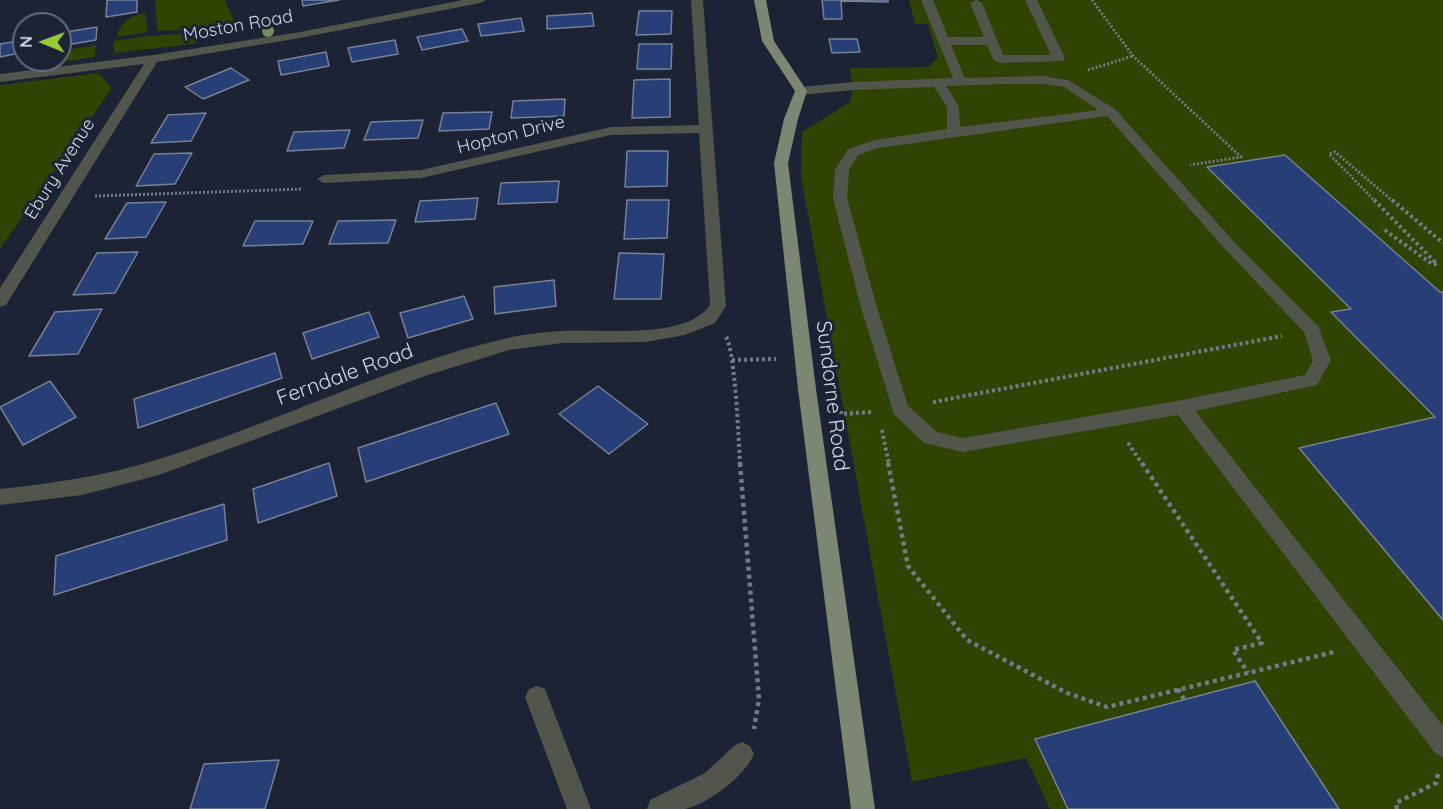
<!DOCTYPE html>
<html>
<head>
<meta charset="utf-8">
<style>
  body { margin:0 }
  #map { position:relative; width:1443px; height:809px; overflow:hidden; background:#1b2334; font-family:Quicksand,sans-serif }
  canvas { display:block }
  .north { position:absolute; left:12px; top:12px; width:60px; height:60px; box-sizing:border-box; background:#1b2334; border:2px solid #656c7b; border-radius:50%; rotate:271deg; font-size:16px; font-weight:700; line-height:24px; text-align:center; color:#d4d9e5 }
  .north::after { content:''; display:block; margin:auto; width:21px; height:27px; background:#99cb36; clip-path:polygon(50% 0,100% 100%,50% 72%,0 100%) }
</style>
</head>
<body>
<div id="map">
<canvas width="1443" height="809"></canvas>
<div class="north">N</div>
</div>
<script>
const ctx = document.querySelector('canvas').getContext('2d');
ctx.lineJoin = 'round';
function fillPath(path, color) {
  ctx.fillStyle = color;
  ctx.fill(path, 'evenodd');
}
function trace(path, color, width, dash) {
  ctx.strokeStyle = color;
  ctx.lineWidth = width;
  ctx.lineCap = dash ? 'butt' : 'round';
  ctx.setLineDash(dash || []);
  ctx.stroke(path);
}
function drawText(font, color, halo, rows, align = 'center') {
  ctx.font = font + ' Quicksand,sans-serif';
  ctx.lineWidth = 6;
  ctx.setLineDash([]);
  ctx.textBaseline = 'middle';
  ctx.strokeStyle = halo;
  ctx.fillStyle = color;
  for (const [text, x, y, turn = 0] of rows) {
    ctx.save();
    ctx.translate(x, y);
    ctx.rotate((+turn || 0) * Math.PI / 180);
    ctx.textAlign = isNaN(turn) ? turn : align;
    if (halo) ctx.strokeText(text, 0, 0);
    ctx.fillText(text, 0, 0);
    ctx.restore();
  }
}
fillPath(new Path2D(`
  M 155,0 L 225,0 L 236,26 L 157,31 Z
  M 909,0 L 1443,0 L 1443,809 L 1050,809 L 1026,758 L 912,782 L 801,177 L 802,132 L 850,102 L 853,86 L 849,68 L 928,67 L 938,58 L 928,24 L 915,24 Z
  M 145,13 L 148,32 L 116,37 C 122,21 128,17 145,13 Z
  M 200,33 L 199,41 L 192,44 L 114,53 L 113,41 L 149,36 Z
  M 96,45 L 95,57 L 47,64 L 48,60 L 60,60 L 60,51 Z
  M 99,73 L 112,88 L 0,249 L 0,85 Z`), '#2f4303');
const building = new Path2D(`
  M 107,0 L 137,0 L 137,12 L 106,17 Z
  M 302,0 L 339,0 L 303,6 Z
  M 822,0 L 888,0 L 888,2 L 841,1 L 842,19 L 824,19 Z
  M 639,11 L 672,11 L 671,34 L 636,35 Z
  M 592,13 L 594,26 L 547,29 L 547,16 Z
  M 521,18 L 524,31 L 481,36 L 478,24 Z
  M 97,27 L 96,40 L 60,46 L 60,33 Z
  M 462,29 L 468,41 L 422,50 L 417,37 Z
  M 829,39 L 857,39 L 860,52 L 832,53 Z
  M 24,40 L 24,52 L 0,57 L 0,44 Z
  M 395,40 L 398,54 L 352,62 L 348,48 Z
  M 639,44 L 672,44 L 671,69 L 637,69 Z
  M 326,52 L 329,66 L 281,75 L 278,61 Z
  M 231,68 L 249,80 L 203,99 L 185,87 Z
  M 670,79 L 670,117 L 632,118 L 634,80 Z
  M 565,99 L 564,116 L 511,118 L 513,101 Z
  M 492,112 L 489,129 L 439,131 L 443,113 Z
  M 206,113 L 191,141 L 151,143 L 168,115 Z
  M 423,120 L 418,138 L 364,140 L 371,122 Z
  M 350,130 L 344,148 L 287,151 L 294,132 Z
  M 627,151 L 668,151 L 667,186 L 625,187 Z
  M 192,153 L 175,184 L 136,186 L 154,154 Z
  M 1285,155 L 1440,292 L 1443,292 L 1443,620 L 1299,448 L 1435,417 L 1331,312 L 1351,309 L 1207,167 Z
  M 559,181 L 557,202 L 498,204 L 501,183 Z
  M 478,198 L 475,219 L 415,222 L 420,201 Z
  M 627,200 L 669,200 L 667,238 L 624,239 Z
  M 166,202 L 146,237 L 105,239 L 127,203 Z
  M 396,220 L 388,243 L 329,244 L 338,221 Z
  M 255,221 L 313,221 L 303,244 L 243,246 Z
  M 138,252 L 115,293 L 73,295 L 97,253 Z
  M 619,253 L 664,254 L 661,299 L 614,299 Z
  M 554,280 L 556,306 L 495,314 L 494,287 Z
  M 464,296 L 473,319 L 408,338 L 400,313 Z
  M 102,309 L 78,354 L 29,356 L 55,312 Z
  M 369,312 L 379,337 L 312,359 L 303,333 Z
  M 275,353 L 282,378 L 138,428 L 134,399 Z
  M 50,381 L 76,417 L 23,445 L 0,407 Z
  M 598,386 L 648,424 L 609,454 L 559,414 Z
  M 496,403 L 509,434 L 366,482 L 358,448 Z
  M 329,463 L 337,496 L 258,523 L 253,489 Z
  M 224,504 L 227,540 L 54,595 L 56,556 Z
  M 1255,681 L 1339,809 L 1068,809 L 1035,739 Z
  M 279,760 L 265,809 L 190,809 L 204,764 Z`);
fillPath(building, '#273f76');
trace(building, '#788296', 1.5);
trace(new Path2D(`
  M 1092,0 L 1133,56 L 1241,157 L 1190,165
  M 1088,70 L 1133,56
  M 95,196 L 303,189
  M 1376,202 L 1329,154 L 1335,152 L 1394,202`), '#737a88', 3, [2, 2]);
trace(new Path2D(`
  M 1374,200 L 1437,264 L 1432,264 L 1382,228
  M 1392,200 L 1443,243
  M 726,337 C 735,349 739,443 740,465
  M 732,360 L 776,359
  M 933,402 L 1282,336
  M 841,411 L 841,414 L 872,412
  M 882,430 L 889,465
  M 1128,443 L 1143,465`), '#737a88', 4, [3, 3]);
trace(new Path2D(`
  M 740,463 L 759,699 L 754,729
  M 888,463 L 908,566 L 967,640 L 1067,693 L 1107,707 L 1334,652
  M 1142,463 L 1262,643 L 1233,650 L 1248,673
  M 1178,689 L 1184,699
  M 1397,809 L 1396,803 L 1436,783 L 1438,774`), '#737a88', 4.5, [4, 4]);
fillPath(new Path2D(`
  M 463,0 L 486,0 L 480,3 L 300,38 L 157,62 L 6,305 L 0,307 L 0,288 L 144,64 L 0,82 L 0,74 L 153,55 L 300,32 Z
  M 691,0 L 703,0 L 726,306 L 715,323 L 685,335 L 645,342 L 562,343 L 509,350 L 425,376 L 159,475 L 82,495 L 0,505 L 0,489 C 53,483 105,476 156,460 C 275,424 387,365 508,338 C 525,334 545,332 562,331 C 601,328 685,341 710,305 L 699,133 L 611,135 L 421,178 L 324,183 L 317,179 L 324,175 L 421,170 L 611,127 L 699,125 Z
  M 921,0 L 933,0 L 948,37 L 984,37 L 970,3 L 977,0 L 982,3 L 1003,55 L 1051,55 L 1025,0 L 1037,0 L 1065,58 L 1063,61 L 999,63 L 993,59 L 987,45 L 951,45 L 965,78 L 1043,76 L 1068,80 L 1115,109 L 1235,243 L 1318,326 L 1331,360 L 1317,385 L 1195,411 L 1443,726 L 1443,757 L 1435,753 L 1178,415 L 963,452 L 924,443 L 894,414 L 860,304 L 833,198 L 835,170 L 848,149 L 875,140 L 947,129 L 947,107 L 934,87 L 853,90 L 801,95 L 795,91 L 801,87 L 853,82 L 953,78 ZM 1005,84 L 1043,84 L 1064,87 L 1098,110 L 960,127 L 959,107 L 946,86 ZM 1107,116 L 1225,249 L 1304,332 L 1313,360 L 1305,375 L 1182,400 L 963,438 L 937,432 L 908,406 L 876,304 L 847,198 L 849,170 L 858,155 L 878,148 Z
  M 537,686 L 545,689 L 591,809 L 567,809 L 525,697 L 529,689 Z
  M 742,742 L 750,746 L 754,754 C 745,776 708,804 685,809 C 673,809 659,809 647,809 L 650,800 L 705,773 L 734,746 Z`), '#51554c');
fillPath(new Path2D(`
  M 754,0 L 766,0 L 774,41 L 807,91 L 798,119 L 788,163 L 816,389 L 875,809 L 851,809 L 798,389 L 774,163 L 784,119 L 795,91 L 762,41 Z`), '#7d8573');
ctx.fillStyle = '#728a5e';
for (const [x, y] of [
  [268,31]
]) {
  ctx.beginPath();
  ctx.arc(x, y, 6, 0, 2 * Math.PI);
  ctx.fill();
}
drawText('18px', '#d4d9e5', '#1b2334', [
  ["Moston Road",238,26,-10],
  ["Hopton Drive",511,135,-14],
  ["Ebury Avenue",60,169,-58]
]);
drawText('21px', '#d4d9e5', '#1b2334', [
  ["Ferndale Road",345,375,-20],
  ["Sundorne Road",832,396,83]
]);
</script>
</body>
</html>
